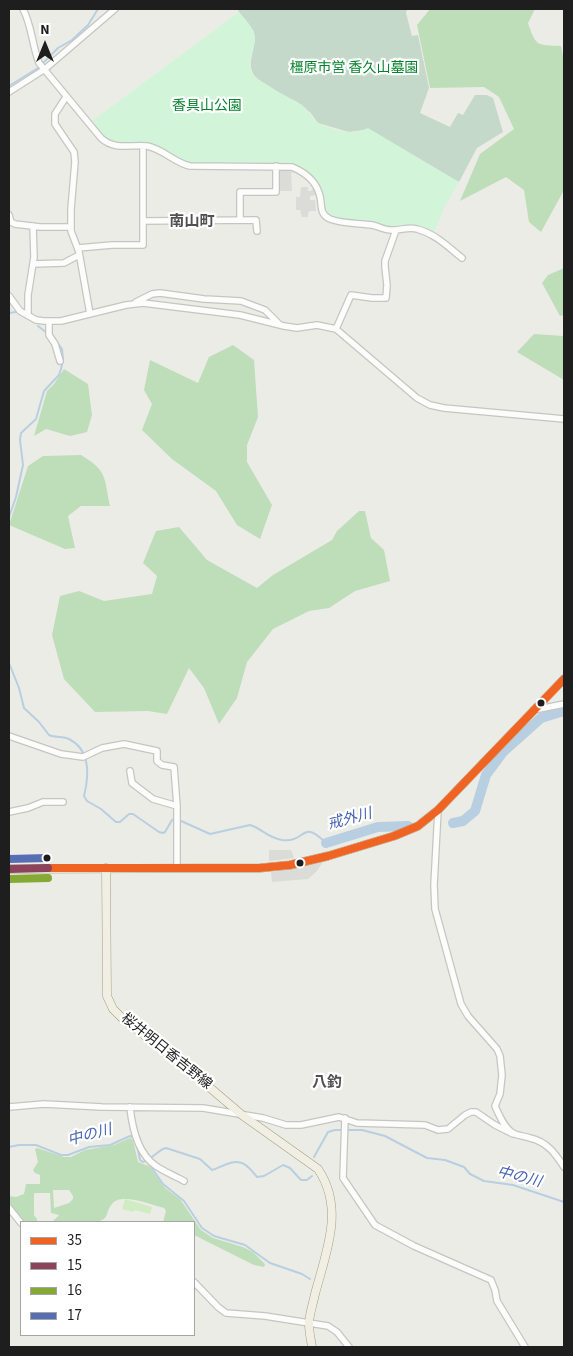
<!DOCTYPE html>
<html>
<head>
<meta charset="utf-8">
<style>
  body { margin:0 }
  #map { position:relative; width:573px; height:1356px; overflow:hidden; background:#ecece6; font-family:"Source Sans 3",sans-serif }
  canvas { display:block }
  .frame { position:absolute; inset:0; border:10px solid #1e1e1e; pointer-events:none }
  .legend { position:absolute; left:20px; top:1221px; width:175px; height:115px; box-sizing:border-box; background:#fff; border:1px solid #a5a5a5; margin:0; padding:6px 9px; list-style:none; font-size:15px; color:#1e1e1e }
  .legend li { display:flex; align-items:center; gap:10px; height:25px }
  .legend b { width:25px; border:1px solid #a5a5a5 }
  .north { position:absolute; left:20px; top:20px; width:50px; height:50px; -webkit-text-stroke:4px #fff; paint-order:stroke; rotate:0deg; font-size:14px; font-weight:700; line-height:20px; text-align:center; color:#1e1e1e }
  .north::after { content:''; display:block; margin:auto; width:18px; height:22px; background:#1e1e1e; clip-path:polygon(50% 0,100% 100%,50% 72%,0 100%) }
</style>
</head>
<body>
<div id="map">
<canvas width="573" height="1356"></canvas>
<div class="frame"></div>
<ul class="legend">
<li><b style="height:6px;background:#f06423"></b>35</li>
<li><b style="height:6px;background:#8d435b"></b>15</li>
<li><b style="height:6px;background:#84a935"></b>16</li>
<li><b style="height:6px;background:#576eb5"></b>17</li>
</ul>
<div class="north">N</div>
</div>
<script>
const ctx = document.querySelector('canvas').getContext('2d');
ctx.lineJoin = 'round';
function fillPath(path, color) {
  ctx.fillStyle = color;
  ctx.fill(path, 'evenodd');
}
function trace(path, color, width, dash) {
  ctx.strokeStyle = color;
  ctx.lineWidth = width;
  ctx.lineCap = dash ? 'butt' : 'round';
  ctx.setLineDash(dash || []);
  ctx.stroke(path);
}
function drawText(font, color, halo, rows, align = 'center') {
  ctx.font = font + ' "Source Sans 3","Noto Sans JP",sans-serif';
  ctx.lineWidth = 4.5;
  ctx.setLineDash([]);
  ctx.textBaseline = 'middle';
  ctx.strokeStyle = halo;
  ctx.fillStyle = color;
  for (const [text, x, y, turn = 0] of rows) {
    ctx.save();
    ctx.translate(x, y);
    ctx.rotate((+turn || 0) * Math.PI / 180);
    ctx.textAlign = isNaN(turn) ? turn : align;
    if (halo) ctx.strokeText(text, 0, 0);
    ctx.fillText(text, 0, 0);
    ctx.restore();
  }
}
fillPath(new Path2D(`
  M 281,169 L 294,172 L 291,173 L 292,191 L 279,191 L 278,189 L 278,172 Z
  M 301,187 L 308,187 L 308,191 L 311,191 L 314,188 L 316,195 L 310,196 L 310,200 L 315,200 L 316,211 L 310,211 L 308,213 L 308,217 L 302,217 L 300,210 L 296,210 L 296,197 L 300,197 Z
  M 269,850 L 291,850 L 294,858 L 269,861 Z
  M 323,862 L 316,872 L 308,879 L 272,882 L 271,872 L 302,867 Z`), '#dbdbd8');
fillPath(new Path2D(`
  M 125,1199 L 152,1207 L 150,1214 L 135,1210 L 133,1212 L 122,1209 Z`), '#d0ecc3');
fillPath(new Path2D(`
  M 430,9 L 535,9 L 528,23 C 536,47 537,45 561,46 L 564,61 L 564,190 L 541,232 L 529,222 L 524,190 L 506,177 L 460,201 L 480,154 L 514,129 L 499,97 L 484,87 L 430,88 L 417,25 Z
  M 564,268 L 564,315 L 560,316 L 542,283 L 548,275 Z
  M 534,334 L 564,336 L 564,380 L 517,352 Z
  M 233,345 L 254,360 L 258,417 L 247,445 L 247,462 L 272,505 L 260,539 L 237,525 L 216,491 L 172,459 L 142,430 L 152,404 L 144,390 L 150,360 L 198,383 L 209,357 Z
  M 64,369 L 88,384 L 92,415 L 87,432 L 70,436 L 46,429 L 34,436 L 47,391 L 54,384 Z
  M 81,455 C 108,471 104,478 110,506 L 81,506 L 68,516 L 75,548 L 65,549 L 9,525 L 28,466 L 43,456 Z
  M 359,511 L 365,511 L 371,538 L 384,550 L 390,581 L 355,591 L 329,608 L 309,611 L 273,629 L 247,662 L 237,698 L 219,724 L 204,688 L 189,668 L 167,714 L 148,711 L 95,712 L 64,679 L 52,635 L 60,596 L 79,591 L 104,601 L 152,594 L 157,576 L 143,563 L 156,531 L 179,527 L 207,560 L 257,588 L 273,575 L 332,540 L 337,531 Z
  M 130,1138 L 133,1140 L 138,1162 L 149,1166 L 165,1188 L 180,1199 L 201,1230 L 213,1238 L 243,1247 L 253,1252 L 265,1264 L 264,1267 L 254,1265 L 194,1235 L 194,1222 L 163,1222 L 166,1211 L 164,1208 C 152,1205 120,1192 112,1204 C 104,1214 111,1219 95,1222 L 52,1222 L 59,1215 L 51,1213 L 50,1193 L 35,1193 L 34,1194 L 34,1215 L 37,1219 L 37,1222 L 23,1222 L 9,1204 L 9,1196 L 16,1197 L 24,1194 L 26,1184 L 40,1184 L 40,1175 L 35,1173 L 33,1170 L 38,1162 L 35,1149 L 37,1148 L 64,1157 L 71,1157 L 85,1150 L 114,1145 ZM 53,1190 L 69,1190 L 73,1196 L 73,1199 L 69,1203 L 54,1208 Z`), '#beddb9');
fillPath(new Path2D(`
  M 237,9 L 407,9 L 406,13 L 412,36 L 418,35 L 429,88 L 420,113 L 450,127 L 458,113 L 463,115 L 475,95 L 487,95 L 493,98 L 503,132 L 477,148 L 459,182 L 364,130 L 349,132 L 318,123 L 310,112 L 256,78 C 244,63 257,51 254,35 C 252,26 242,17 237,9 Z`), '#c4d9c9');
fillPath(new Path2D(`
  M 239,12 C 243,17 249,23 253,30 C 260,44 246,57 251,71 C 256,82 287,96 299,103 C 309,109 312,119 320,124 C 334,131 353,135 368,128 L 459,182 L 445,206 L 434,232 L 412,224 L 390,228 L 339,219 L 325,211 C 324,204 324,195 321,189 C 301,146 224,171 188,162 C 176,159 166,149 154,145 C 139,140 119,150 106,139 C 100,135 96,127 92,121 Z`), '#d2f5da');
trace(new Path2D(`
  M 9,86 L 38,68 L 58,48 L 72,40 L 88,25 L 98,9
  M 9,313 L 16,312
  M 38,326 L 47,333
  M 9,517 L 16,497 L 23,465 L 20,440 L 21,433 L 36,419 L 44,391 L 59,375 L 61,369 L 63,359 L 62,349 L 56,341
  M 9,663 L 19,688 L 24,708 L 39,722 L 49,735 C 55,738 63,736 69,739 C 91,750 89,776 84,796 L 87,801 L 101,809 L 116,822 L 120,822 L 129,814 L 133,814 L 159,832 L 163,833 L 165,832 L 172,820 L 175,819
  M 179,820 L 210,834 L 250,825 C 261,828 268,838 282,840 C 307,843 301,818 326,843
  M 137,1145 L 140,1160 L 143,1162 C 152,1160 157,1150 166,1148 L 200,1159 L 212,1170 C 217,1169 221,1166 227,1164 C 242,1158 248,1166 257,1177 L 264,1176 L 283,1165 L 290,1168 L 301,1180 L 307,1180 L 312,1176
  M 9,1147 L 19,1145 L 36,1145 L 61,1155 L 68,1155 L 89,1147 L 110,1145 L 130,1136 L 134,1138
  M 314,1157 L 328,1132 L 335,1130 L 362,1130 L 385,1136 L 427,1158 L 445,1160 L 464,1167 L 470,1174 L 484,1181 L 513,1185 L 564,1202
  M 149,1164 L 163,1184 L 184,1201 L 202,1228 L 214,1236 L 245,1245 L 270,1263 L 302,1274 L 310,1279`), '#b8cfe1', 2);
trace(new Path2D(`
  M 453,823 L 463,821 L 475,811 L 486,775 L 503,752 L 541,718 L 564,711
  M 326,843 L 378,827 L 408,826`), '#b8cfe1', 10);
const minor = new Path2D(`
  M 23,9 C 32,26 32,45 39,63 L 101,138 C 115,151 131,144 147,146 C 163,149 175,163 190,166 L 292,167 C 304,172 315,180 319,193 C 323,203 318,214 330,219 C 343,224 359,223 372,225 C 378,226 384,230 391,230 C 400,231 408,226 417,229 C 436,234 448,247 462,258
  M 9,92 L 45,69 L 115,9
  M 66,97 L 55,114 L 55,124 L 74,152 L 75,162 L 71,209 L 71,231 L 79,252 L 90,314
  M 9,215 L 11,222 L 15,224 L 40,227 L 71,227
  M 240,220 L 240,192 L 276,192 L 276,166
  M 143,221 L 256,220 L 257,231
  M 78,248 L 112,245 L 143,245 L 143,146
  M 33,264 L 64,263 L 79,255
  M 9,296 L 20,311 L 36,320 L 44,321 L 61,321 L 126,305 L 143,303 L 240,315 L 284,326 L 297,328 L 317,325 L 336,329 L 417,398 L 430,405 L 444,408 L 564,419
  M 136,302 L 152,294 L 160,293 L 204,299 L 241,301 L 265,310 L 279,324
  M 28,315 L 28,295 L 34,257 L 33,226
  M 49,322 L 49,335 L 55,344 L 60,361
  M 336,329 L 351,295 L 372,298 L 386,298 L 387,285 L 385,267 L 385,261 L 396,230
  M 534,710 L 564,704
  M 9,736 L 61,754 L 83,757 L 102,748 L 124,744 L 157,751 L 157,761 L 162,765 L 174,767 L 177,806 L 177,867
  M 130,771 L 132,783 L 153,799 L 177,806
  M 438,810 L 434,885 L 435,909 L 461,1004 L 468,1016 L 497,1049 L 500,1056 L 502,1075 L 500,1094 L 495,1106 C 499,1115 505,1130 515,1134 C 519,1136 525,1136 530,1138 C 547,1142 555,1153 564,1167
  M 9,812 L 28,808 L 43,802 L 63,802
  M 9,1107 L 44,1104 L 102,1107 L 203,1108 L 263,1118 L 286,1125 L 301,1125 L 339,1117 L 357,1123 L 425,1125 L 438,1130 L 448,1129 L 465,1115 L 471,1112 L 476,1112 L 495,1125 L 513,1134
  M 130,1107 C 132,1127 138,1154 156,1166 C 165,1172 175,1176 184,1181
  M 345,1118 L 343,1178 L 375,1225 L 414,1246 L 491,1280 L 495,1290 L 497,1301 L 525,1347
  M 9,1208 L 21,1223
  M 194,1282 L 218,1307 L 226,1313 L 265,1316 L 328,1326 L 337,1332 L 349,1347`);
const major = new Path2D(`
  M 106,868 L 107,996 L 113,1009 L 122,1018 L 195,1075 L 242,1115 L 318,1169 C 345,1209 326,1252 315,1294 C 313,1304 309,1315 309,1324 C 309,1332 311,1340 312,1347
  M 9,869 L 260,868 L 290,865 L 328,856 L 394,836 L 418,826 L 438,810 L 564,679`);
trace(minor, '#c5c5c2', 8);
trace(major, '#a2a082', 9);
trace(minor, '#fcfcfb', 5.5);
trace(major, '#f1efe3', 8);
trace(new Path2D(`
  M 48,868 L 260,868 L 290,865 L 328,856 L 394,836 L 418,826 L 438,810 L 564,679`), '#f06423', 8);
trace(new Path2D(`
  M 9,869 L 48,868`), '#8d435b', 8);
trace(new Path2D(`
  M 9,879 L 48,878`), '#84a935', 8);
trace(new Path2D(`
  M 9,859 L 48,858`), '#576eb5', 8);
for (const [x, y, r, color] of [
  [541,703,4.5,"#1e1e1e"],
  [47,858,4.5,"#1e1e1e"],
  [300,863,4.5,"#1e1e1e"]
]) {
  const dot = new Path2D();
  dot.arc(x, y, r, 0, 2 * Math.PI);
  ctx.fillStyle = color;
  ctx.fill(dot);
  trace(dot, '#fff', 2);
}
drawText('14px', '#06822c', '#fff', [
  ["橿原市営 香久山墓園",354,69],
  ["香具山公園",207,107]
]);
drawText('14px', '#1e1e1e', '#fff', [
  ["桜井明日香吉野線",166,1052,39]
]);
drawText('bold 15px', '#515151', '#fff', [
  ["南山町",192,223],
  ["八釣",327,1084]
]);
drawText('italic 15px', '#4563b2', '#fff', [
  ["戒外川",350,820,-15],
  ["中の川",90,1136,-15],
  ["中の川",519,1178,14]
]);
</script>
</body>
</html>
